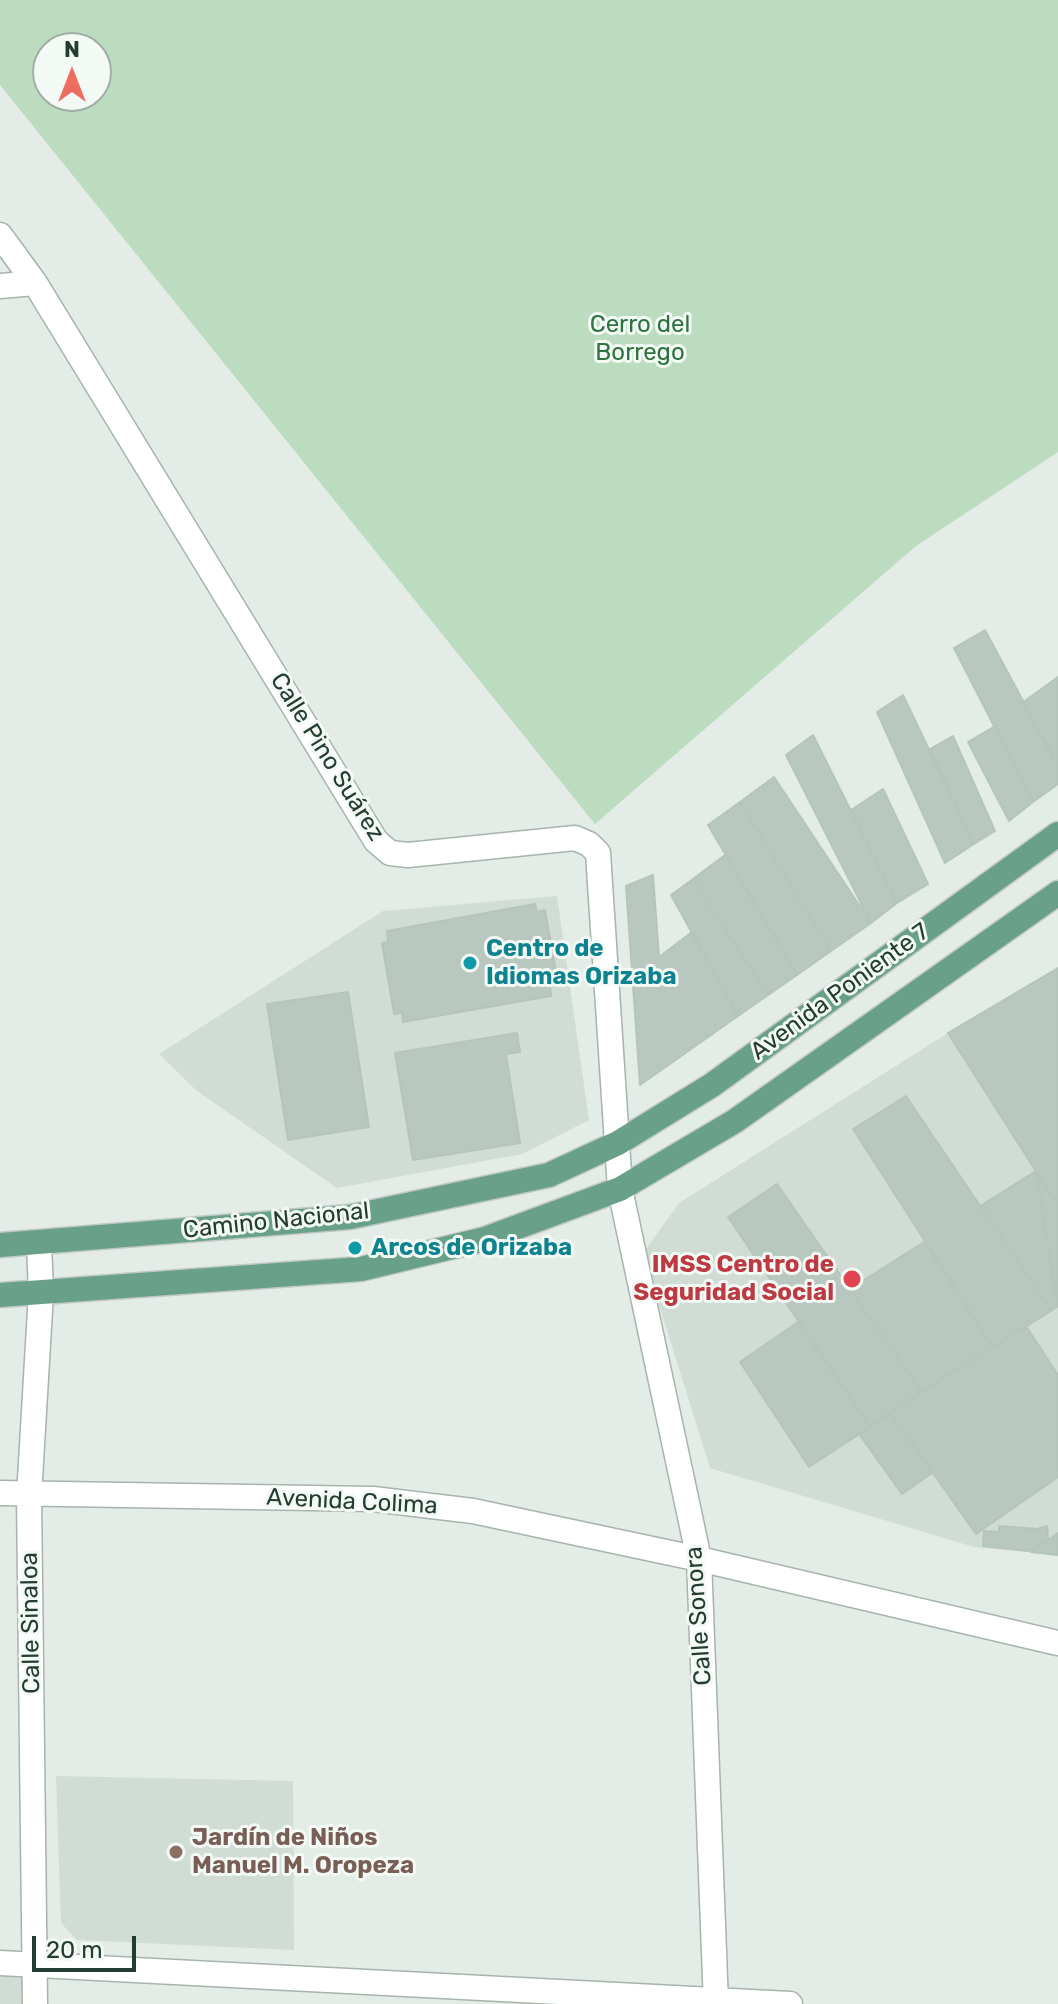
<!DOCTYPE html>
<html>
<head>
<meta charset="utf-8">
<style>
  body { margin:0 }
  #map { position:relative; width:1058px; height:2004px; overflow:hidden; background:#e3ece6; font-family:Rubik,sans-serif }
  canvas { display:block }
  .north { position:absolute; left:32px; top:32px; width:80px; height:80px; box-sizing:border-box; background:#f3f9f5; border:2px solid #a0aea7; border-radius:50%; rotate:0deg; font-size:22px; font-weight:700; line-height:32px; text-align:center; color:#233d32 }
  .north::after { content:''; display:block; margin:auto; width:28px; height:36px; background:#ed6e60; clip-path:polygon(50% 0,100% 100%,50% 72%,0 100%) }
  .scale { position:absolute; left:32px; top:1936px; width:104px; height:36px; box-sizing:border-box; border:4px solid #233d32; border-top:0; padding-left:10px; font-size:24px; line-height:28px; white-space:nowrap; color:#233d32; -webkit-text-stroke:6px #f3f9f5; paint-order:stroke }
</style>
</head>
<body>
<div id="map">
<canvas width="1058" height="2004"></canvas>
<div class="north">N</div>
<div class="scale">20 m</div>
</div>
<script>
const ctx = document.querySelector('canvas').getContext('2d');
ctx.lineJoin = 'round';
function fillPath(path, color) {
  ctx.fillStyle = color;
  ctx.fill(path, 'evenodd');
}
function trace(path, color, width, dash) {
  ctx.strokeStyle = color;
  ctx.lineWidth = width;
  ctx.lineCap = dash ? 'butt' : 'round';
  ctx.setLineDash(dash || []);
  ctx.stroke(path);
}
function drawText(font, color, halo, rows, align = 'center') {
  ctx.font = font + ' Rubik,sans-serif';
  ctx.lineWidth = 6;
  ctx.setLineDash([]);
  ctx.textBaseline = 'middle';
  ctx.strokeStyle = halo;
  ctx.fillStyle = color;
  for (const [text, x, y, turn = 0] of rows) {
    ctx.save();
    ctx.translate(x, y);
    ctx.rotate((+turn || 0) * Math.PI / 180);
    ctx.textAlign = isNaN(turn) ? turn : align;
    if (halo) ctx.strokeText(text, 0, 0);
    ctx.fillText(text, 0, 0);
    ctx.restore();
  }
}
fillPath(new Path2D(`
  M 557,896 L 589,1120 L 522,1154 L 337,1188 L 197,1091 L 159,1054 L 383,911 Z
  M 948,1033 L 1036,1171 L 1058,1307 L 1058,1555 L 974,1547 L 710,1468 L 643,1253 L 679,1203 Z
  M 56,1776 L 293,1781 L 294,1950 L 77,1940 L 61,1923 Z
  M 0,1976 L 24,1976 L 24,2004 L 0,2004 Z`), '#d1dcd5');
fillPath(new Path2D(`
  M 0,0 L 1058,0 L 1058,452 L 916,546 L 595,824 L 0,85 ZM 96,48 L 96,96 L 48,96 L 48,48 Z`), '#bcdcc0');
const building = new Path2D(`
  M 985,630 L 1058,766 L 1058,784 L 1033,802 L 954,648 Z
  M 1058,677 L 1058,766 L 1022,703 Z
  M 903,695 L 974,844 L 945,863 L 877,712 Z
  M 995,726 L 1033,802 L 1009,821 L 968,742 Z
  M 813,735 L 897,903 L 871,923 L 786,755 Z
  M 953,736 L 995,831 L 974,844 L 930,749 Z
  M 774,777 L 871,923 L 831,951 L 740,802 Z
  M 883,789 L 928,884 L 897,903 L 851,810 Z
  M 740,802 L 831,951 L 797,975 L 708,825 Z
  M 725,855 L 797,975 L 768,995 L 693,879 Z
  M 653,875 L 659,957 L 692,932 L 738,1016 L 640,1085 L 626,886 Z
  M 693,879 L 768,995 L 738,1016 L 671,895 Z
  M 535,904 L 537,912 L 545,910 L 558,983 L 550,984 L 551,996 L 403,1022 L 402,1013 L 394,1014 L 382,943 L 388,942 L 387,931 Z
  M 1058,968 L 1058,1206 L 948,1033 Z
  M 348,992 L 369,1127 L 288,1140 L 267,1004 Z
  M 517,1033 L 520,1052 L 506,1054 L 520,1143 L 413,1160 L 395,1053 Z
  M 906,1096 L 1051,1311 L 993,1347 L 853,1129 Z
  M 1036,1171 L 1058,1306 L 1051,1311 L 980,1206 Z
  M 1036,1171 L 1058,1206 L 1058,1307 L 1058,1306 Z
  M 777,1184 L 921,1391 L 870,1427 L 728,1217 Z
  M 924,1242 L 993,1347 L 921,1391 L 850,1289 Z
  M 798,1322 L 870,1427 L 809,1467 L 740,1362 Z
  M 1026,1326 L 1058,1375 L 1058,1477 L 976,1534 L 890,1412 Z
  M 890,1412 L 932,1473 L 902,1494 L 859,1434 Z
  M 999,1526 L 1037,1529 L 1047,1526 L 1048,1538 L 1029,1551 L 983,1546 L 984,1531 L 999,1532 Z
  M 1058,1533 L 1058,1555 L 1031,1552 Z`);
fillPath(building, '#b8c7bf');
trace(building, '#b5c5bc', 2);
const minor = new Path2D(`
  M 0,235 L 35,283 L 376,841 L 390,853 L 408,855 L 575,838 L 589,844 L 598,853 L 620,1189 L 699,1559 L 716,2004
  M 0,286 L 35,283
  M 0,1493 L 373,1499 L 473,1511 L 699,1559 L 1058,1643
  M 0,1963 L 790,2004
  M 35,2004 L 29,1496 L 41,1293 L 39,1243`);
const primary = new Path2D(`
  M 0,1245 L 350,1217 L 549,1175 L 618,1143 L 712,1085 L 1058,834
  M 0,1295 L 361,1269 L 485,1239 L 620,1189 L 735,1121 L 1058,893`);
trace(minor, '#a6b4ac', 27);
trace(primary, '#c1c9c6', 27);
trace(minor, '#fff', 24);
trace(primary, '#69a08a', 24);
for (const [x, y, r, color] of [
  [470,963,8,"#0f9aa8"],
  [355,1248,8,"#0f9aa8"],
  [852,1279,10,"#e0444e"],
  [176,1852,8,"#8d6e63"]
]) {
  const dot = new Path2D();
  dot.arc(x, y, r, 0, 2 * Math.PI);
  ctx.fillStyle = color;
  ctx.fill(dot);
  trace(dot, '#f3f9f5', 3);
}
drawText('24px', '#2e723f', '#f3f9f5', [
  ["Cerro del",640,325],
  ["Borrego",640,353]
]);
drawText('24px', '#233d32', '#f3f9f5', [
  ["Calle Pino Suárez",327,757,58],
  ["Avenida Poniente 7",840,992,-36],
  ["Camino Nacional",276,1221,-6],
  ["Avenida Colima",352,1502,3],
  ["Calle Sonora",699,1616,-94],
  ["Calle Sinaloa",31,1623,-91]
]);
drawText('bold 24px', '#0d838f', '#f3f9f5', [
  ["Centro de",486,949],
  ["Idiomas Orizaba",486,977],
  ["Arcos de Orizaba",371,1248]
], 'left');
drawText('bold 24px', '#be3a42', '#f3f9f5', [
  ["IMSS Centro de",834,1265],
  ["Seguridad Social",834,1293]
], 'right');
drawText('bold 24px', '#785e54', '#f3f9f5', [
  ["Jardín de Niños",192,1838],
  ["Manuel M. Oropeza",192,1866]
], 'left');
</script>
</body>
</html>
